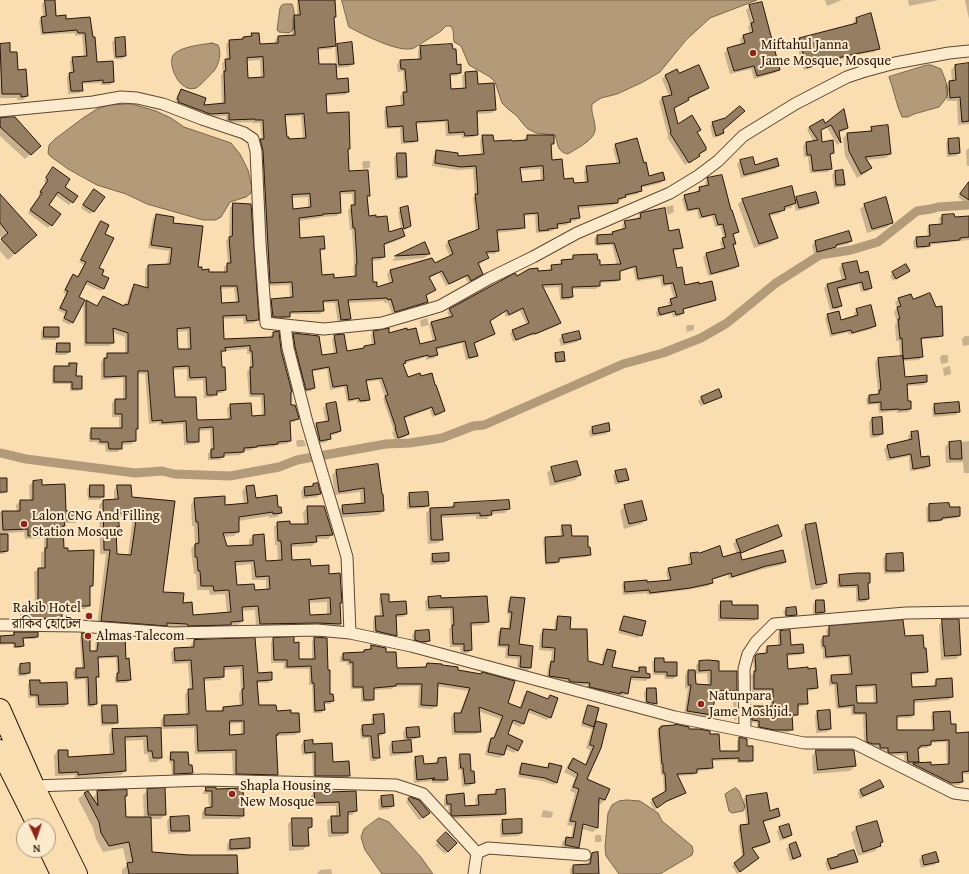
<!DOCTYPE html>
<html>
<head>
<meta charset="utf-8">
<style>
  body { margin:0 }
  #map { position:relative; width:969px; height:874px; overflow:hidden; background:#fadeb2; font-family:"Gentium Book Plus",serif }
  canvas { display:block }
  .north { position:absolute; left:16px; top:818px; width:40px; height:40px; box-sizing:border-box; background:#fceacd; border:1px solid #a7957f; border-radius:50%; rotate:177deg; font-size:11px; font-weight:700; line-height:16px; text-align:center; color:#281609 }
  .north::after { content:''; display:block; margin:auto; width:14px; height:18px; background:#8f2418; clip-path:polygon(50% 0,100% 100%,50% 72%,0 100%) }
</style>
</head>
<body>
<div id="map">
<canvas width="969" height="874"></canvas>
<div class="north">N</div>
</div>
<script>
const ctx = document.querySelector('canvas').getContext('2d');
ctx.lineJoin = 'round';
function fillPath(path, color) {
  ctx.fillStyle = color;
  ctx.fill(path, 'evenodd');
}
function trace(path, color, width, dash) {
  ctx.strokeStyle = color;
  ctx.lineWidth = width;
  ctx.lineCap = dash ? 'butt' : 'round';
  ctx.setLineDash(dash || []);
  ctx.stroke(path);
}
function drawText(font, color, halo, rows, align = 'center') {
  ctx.font = font + ' "Gentium Book Plus","Noto Serif Bengali",serif';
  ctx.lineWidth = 4;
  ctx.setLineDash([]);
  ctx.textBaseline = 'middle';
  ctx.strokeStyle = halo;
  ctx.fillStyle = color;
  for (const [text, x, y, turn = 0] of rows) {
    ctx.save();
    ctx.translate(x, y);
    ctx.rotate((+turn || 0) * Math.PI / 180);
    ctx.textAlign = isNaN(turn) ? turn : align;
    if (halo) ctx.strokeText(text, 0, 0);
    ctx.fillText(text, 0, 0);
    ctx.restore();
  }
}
const water = new Path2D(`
  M 342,0 L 757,0 L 710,18 L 686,40 L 660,72 L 643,82 L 617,94 L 601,98 L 592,104 C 591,113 594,117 595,126 C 598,139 577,148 568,154 C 557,152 558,144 555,135 L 536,133 L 528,129 L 524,125 L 517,116 L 508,109 L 502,103 L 495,82 L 490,77 L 469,65 L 461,46 L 454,42 L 453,30 L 451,26 L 446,26 L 441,31 L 414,48 C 400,54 362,34 349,27 Z
  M 285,4 L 292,4 C 295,11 295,22 293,30 L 289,33 L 279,32 L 277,30 L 280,8 L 282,5 Z
  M 212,43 L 218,45 C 222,53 219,64 214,71 C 211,74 199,87 196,88 C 179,94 166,62 174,54 C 183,46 201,45 212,43 Z
  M 927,65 L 931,65 L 941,69 L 945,79 L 948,90 L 947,97 L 939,107 L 914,114 L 908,117 L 902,117 C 896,104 894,90 889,77 Z
  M 132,104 L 156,111 L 171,118 L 184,127 L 231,143 L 240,154 L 248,170 L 252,188 L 251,193 L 246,197 L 230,202 L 221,217 L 216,220 L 203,220 L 147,204 L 126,194 L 97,185 L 68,169 L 50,156 L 48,153 L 49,145 L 55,139 L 83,118 L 97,109 L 109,105 Z
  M 736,788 L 739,791 L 745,807 L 743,811 L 732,813 L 729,811 L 725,794 L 733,789 Z
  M 627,800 L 640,801 L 658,813 L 662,821 L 692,846 L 693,851 L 692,855 L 660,874 L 619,874 L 606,856 L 605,847 L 608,813 L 612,805 L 619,801 Z
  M 379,818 L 389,822 L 420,856 L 433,874 L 382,874 L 365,850 L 361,837 L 364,829 Z`);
fillPath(water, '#b39a79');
trace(water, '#7b654c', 1);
fillPath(new Path2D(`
  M 297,0 L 334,0 L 335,16 L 333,18 L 335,47 L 338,44 L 353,64 L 349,67 L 335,68 L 336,80 L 348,92 L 345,95 L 325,96 L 326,114 L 349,148 L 347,151 L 348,173 L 369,195 L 366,197 L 368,217 L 388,234 L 401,229 L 398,212 L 401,209 L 410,225 L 402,231 L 404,236 L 401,239 L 383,246 L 384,257 L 381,260 L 371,261 L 372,283 L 376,289 L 390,285 L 387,274 L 390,271 L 434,265 L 450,257 L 445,245 L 448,242 L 476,231 L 473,198 L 475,196 L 473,169 L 457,170 L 432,166 L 434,154 L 437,151 L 457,157 L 481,156 L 480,140 L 483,136 L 493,142 L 511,142 L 524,141 L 524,139 L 528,136 L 553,143 L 550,146 L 551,161 L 563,180 L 573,184 L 585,183 L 584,170 L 587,167 L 617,164 L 613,148 L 616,145 L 643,164 L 649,177 L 664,180 L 661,183 L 641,188 L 641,190 L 638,194 L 624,197 L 621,200 L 617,201 L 614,205 L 578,209 L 579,218 L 575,221 L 570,221 L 567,225 L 556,226 L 553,231 L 536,233 L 535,215 L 523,216 L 524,227 L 520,230 L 497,233 L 498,250 L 495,254 L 486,254 L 488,258 L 478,265 L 482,274 L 478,277 L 468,283 L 465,277 L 446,286 L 439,273 L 429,278 L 435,290 L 425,296 L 427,302 L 423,305 L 392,314 L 388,302 L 385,303 L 384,301 L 347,303 L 350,319 L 347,322 L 338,323 L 335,303 L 322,303 L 323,311 L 320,314 L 289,314 L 289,316 L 286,319 L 270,319 L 269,303 L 272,300 L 290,299 L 289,285 L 267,286 L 258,143 L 262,140 L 260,123 L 252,123 L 252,122 L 226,123 L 226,116 L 207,117 L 176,106 L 177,103 L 175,102 L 178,93 L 181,90 L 202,106 L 222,104 L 221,75 L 223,73 L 222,63 L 227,60 L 226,44 L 230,41 L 240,41 L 243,38 L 249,37 L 252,34 L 259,45 L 275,44 L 275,40 L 278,37 L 292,36 L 292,19 L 295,16 L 297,16 ZM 335,46 L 336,65 L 318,65 L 317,50 L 331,49 ZM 260,60 L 261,79 L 247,79 L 246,61 ZM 301,116 L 303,139 L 288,140 L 286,138 L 285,117 ZM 540,169 L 541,181 L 521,183 L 520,170 ZM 339,194 L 352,194 L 353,206 L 348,210 L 350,230 L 352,230 L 354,266 L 353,268 L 354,277 L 334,279 L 321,276 L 319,252 L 324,249 L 299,239 L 298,221 L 319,218 L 321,217 L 337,216 L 340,212 ZM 308,197 L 308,209 L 292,210 L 292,198 Z
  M 825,0 L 842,0 L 827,6 Z
  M 908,0 L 939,0 L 909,6 Z
  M 965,0 L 969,0 L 969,19 Z
  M 45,1 L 55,17 L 66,20 L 89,18 L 96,63 L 113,82 L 110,85 L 101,85 L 100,83 L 81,84 L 82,90 L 79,93 L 68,94 L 67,77 L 71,74 L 70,61 L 73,58 L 84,58 L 82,35 L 75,36 L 75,33 L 41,35 L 39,21 L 43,18 L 42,4 Z
  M 761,3 L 779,69 L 775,73 L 754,79 L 751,69 L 730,74 L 724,53 L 728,49 L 741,45 L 740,39 L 743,36 L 750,34 L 748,27 L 750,24 L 746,10 L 749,7 L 754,27 L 756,26 L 751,7 L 749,7 Z
  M 857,19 L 878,48 L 875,52 L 861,54 L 816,66 L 804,70 L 796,42 L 800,39 L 854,25 L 853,22 Z
  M 116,39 L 125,56 L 122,59 L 114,59 L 112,42 Z
  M 9,44 L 9,53 L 27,96 L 23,100 L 17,100 L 17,98 L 0,98 L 0,45 Z
  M 421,47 L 456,66 L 460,73 L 457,76 L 449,76 L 450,90 L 463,90 L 462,76 L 465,73 L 495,110 L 492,113 L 476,114 L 477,134 L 474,137 L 462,138 L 462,135 L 446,136 L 445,122 L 416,124 L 417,140 L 414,143 L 401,144 L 400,128 L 385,129 L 384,111 L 387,107 L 401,107 L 400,96 L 404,93 L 403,71 L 398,72 L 397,64 L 400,61 L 418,60 L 418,50 Z
  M 969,64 L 969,124 L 958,125 L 957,101 L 947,101 L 945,86 L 949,82 L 952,82 L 951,70 L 955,66 Z
  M 677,70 L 679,75 L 708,87 L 705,91 L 688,99 L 688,100 L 685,103 L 673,109 L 678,125 L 700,130 L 696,133 L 706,149 L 685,165 L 667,137 L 668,136 L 659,101 L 662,98 L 669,96 L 662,79 L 665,76 Z
  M 844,111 L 847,128 L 844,131 L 839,132 L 840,143 L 837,145 L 827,127 L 820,131 L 821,143 L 833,153 L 830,156 L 831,168 L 828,172 L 810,173 L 808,157 L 804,157 L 803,146 L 806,143 L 814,142 L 807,130 L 810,127 L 825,125 Z
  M 0,119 L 35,150 L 25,159 L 0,136 Z
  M 713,123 L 722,130 L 723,133 L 720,136 L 713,138 L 710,126 Z
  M 872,128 L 890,154 L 886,158 L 866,160 L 871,168 L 867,172 L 857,178 L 845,156 L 843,138 L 847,134 L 867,132 Z
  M 949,140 L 959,153 L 956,156 L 947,157 L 946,143 Z
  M 969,148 L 969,166 L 967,166 L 966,151 Z
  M 397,154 L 406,176 L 403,179 L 395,180 L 394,157 Z
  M 364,161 L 370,161 L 370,167 L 369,168 L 363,169 L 362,163 Z
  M 740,161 L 754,166 L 778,166 L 775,169 L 741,178 L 737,164 Z
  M 51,171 L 63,187 L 72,202 L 69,205 L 55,195 L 48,205 L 59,214 L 48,228 L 28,213 L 40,196 L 38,195 L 46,183 L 44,181 Z
  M 835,172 L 844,184 L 841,187 L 834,188 L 832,175 Z
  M 721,176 L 738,232 L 732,235 L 734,243 L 733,245 L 738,266 L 735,269 L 708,276 L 703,257 L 706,254 L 722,250 L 720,242 L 724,239 L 720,226 L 715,227 L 712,216 L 699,219 L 697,210 L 686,212 L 682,199 L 685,196 L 697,193 L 697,191 L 699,188 L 706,187 L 705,182 L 708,179 Z
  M 969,188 L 969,202 L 967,204 L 958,197 L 964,189 Z
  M 91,194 L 93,211 L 90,214 L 81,208 Z
  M 0,196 L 29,241 L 8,260 L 0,251 L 0,242 L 2,239 L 0,236 Z
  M 797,198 L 818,203 L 815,206 L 796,211 L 794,204 L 791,208 L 784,209 L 779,214 L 769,216 L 777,237 L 772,242 L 754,248 L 738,204 L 743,200 L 794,200 Z
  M 233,204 L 258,320 L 254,323 L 244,324 L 243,318 L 222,319 L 223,340 L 270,338 L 270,336 L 274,333 L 290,406 L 298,419 L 294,422 L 289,423 L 290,441 L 287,444 L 277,445 L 274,447 L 254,448 L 252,450 L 243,451 L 240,455 L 223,456 L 220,460 L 208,460 L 208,454 L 211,450 L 210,430 L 198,431 L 198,441 L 195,444 L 184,445 L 183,424 L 159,425 L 159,423 L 149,424 L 145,374 L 137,374 L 137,429 L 135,431 L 135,441 L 132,444 L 121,445 L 121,448 L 118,452 L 106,452 L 105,445 L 97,444 L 97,442 L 89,442 L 89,433 L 92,429 L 119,429 L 119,417 L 112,417 L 112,403 L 115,400 L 123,400 L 123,378 L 101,380 L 101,362 L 108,354 L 125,354 L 125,337 L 112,332 L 113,343 L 109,346 L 84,346 L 83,305 L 86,301 L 96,307 L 103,297 L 123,307 L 126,305 L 131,289 L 134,286 L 145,288 L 145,269 L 148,266 L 167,265 L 169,251 L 148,248 L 153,218 L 157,215 L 172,224 L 197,268 L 208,274 L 224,273 L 224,267 L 228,264 L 226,241 L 229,238 L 230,208 ZM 234,288 L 236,303 L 221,304 L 220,289 ZM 187,331 L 188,350 L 177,350 L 176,332 ZM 247,349 L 247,354 L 250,354 L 250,369 L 247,372 L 249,397 L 261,397 L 262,416 L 251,417 L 231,405 L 227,408 L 228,420 L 199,421 L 174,398 L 172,370 L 187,369 L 187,381 L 203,380 L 204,398 L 213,397 L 216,393 L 222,393 L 225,390 L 221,368 L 221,354 L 224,351 Z
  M 673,205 L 674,212 L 668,215 L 666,207 Z
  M 865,205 L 892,222 L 887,227 L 867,233 L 860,209 Z
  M 641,214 L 668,232 L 682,247 L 679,250 L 673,251 L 676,269 L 684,287 L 715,300 L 713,302 L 682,310 L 683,313 L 680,316 L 673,317 L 672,313 L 657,317 L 656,312 L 659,309 L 669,307 L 668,302 L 674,299 L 670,285 L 662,287 L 660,278 L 636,281 L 633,268 L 619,272 L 619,279 L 616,282 L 599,283 L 599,286 L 596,289 L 572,289 L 572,297 L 569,300 L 560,300 L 559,287 L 542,288 L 559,323 L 557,326 L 532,336 L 531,335 L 513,342 L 510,333 L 513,331 L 527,325 L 520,311 L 506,317 L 504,312 L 489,322 L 494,333 L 491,336 L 474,344 L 477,355 L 474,358 L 466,360 L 462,343 L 436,350 L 437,355 L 434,358 L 426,360 L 426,357 L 405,363 L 403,365 L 408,379 L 444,411 L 441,414 L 432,417 L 430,409 L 403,419 L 408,434 L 405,437 L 395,440 L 392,432 L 394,431 L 383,399 L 385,397 L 379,380 L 366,382 L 369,399 L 366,402 L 357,403 L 357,400 L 347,402 L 344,387 L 330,390 L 327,369 L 311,372 L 314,388 L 311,391 L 303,392 L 291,337 L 293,334 L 322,356 L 334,354 L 332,339 L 335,336 L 346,352 L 362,349 L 364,347 L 372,346 L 371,335 L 374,332 L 420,345 L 433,342 L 429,325 L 421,327 L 420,321 L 421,320 L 427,318 L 429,325 L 431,323 L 450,318 L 447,312 L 450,310 L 517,277 L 549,271 L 549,269 L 552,266 L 559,265 L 562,261 L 571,261 L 573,256 L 599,266 L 617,265 L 612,245 L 595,246 L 594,239 L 597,236 L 611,236 L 613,233 L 623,230 L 622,225 L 625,222 L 638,220 L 638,217 Z
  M 954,215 L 954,218 L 969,217 L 969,240 L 929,245 L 926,248 L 914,249 L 913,241 L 916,238 L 928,237 L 927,229 L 930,226 L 940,225 L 939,218 L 942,216 Z
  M 101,222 L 103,234 L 98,269 L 100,275 L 108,279 L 101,291 L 85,284 L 78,297 L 72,322 L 70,325 L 62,321 L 65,314 L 58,310 L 66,294 L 63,293 L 70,278 L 73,275 L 77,278 L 84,265 L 79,262 L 98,224 Z
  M 833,238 L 851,241 L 848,244 L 835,247 L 832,250 L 814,254 L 812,245 L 815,242 Z
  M 425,243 L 429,254 L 424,258 L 392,261 L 396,257 Z
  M 856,262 L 859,275 L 871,288 L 868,291 L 861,292 L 859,284 L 837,290 L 841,306 L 838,309 L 830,310 L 824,288 L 827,285 L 842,281 L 839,268 L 842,265 Z
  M 909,271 L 893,281 L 890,276 L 893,273 Z
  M 899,299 L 912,300 L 942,335 L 938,338 L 920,340 L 922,356 L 919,360 L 902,361 L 904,378 L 926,382 L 924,385 L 906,386 L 907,402 L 910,409 L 908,412 L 897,413 L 897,411 L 879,413 L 878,404 L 867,405 L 866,399 L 869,396 L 877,395 L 878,392 L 875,362 L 878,359 L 900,357 L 899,341 L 896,341 L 895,324 L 897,322 L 894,312 L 897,308 L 895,302 Z
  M 857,310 L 875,326 L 872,329 L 849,335 L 848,332 L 830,337 L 825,318 L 828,315 L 841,321 L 855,317 L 854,313 Z
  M 687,325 L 694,325 L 694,330 L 687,332 L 686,327 Z
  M 44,328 L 58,328 L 58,337 L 55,340 L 41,340 L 41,331 Z
  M 579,332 L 580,339 L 577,342 L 561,346 L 559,339 L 562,336 Z
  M 965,336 L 969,336 L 969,345 L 963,346 L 962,339 Z
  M 58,344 L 69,352 L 66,355 L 55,355 L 55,347 Z
  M 555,354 L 564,361 L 555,363 L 554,356 Z
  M 942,355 L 948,355 L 948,362 L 947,363 L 941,364 L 940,357 Z
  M 70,364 L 81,388 L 78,391 L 70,391 L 70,384 L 52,384 L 52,369 L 55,367 L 67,367 Z
  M 950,366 L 951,374 L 944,376 L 943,368 Z
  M 721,396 L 718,399 L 701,406 L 698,401 L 701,398 Z
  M 326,405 L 340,431 L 337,434 L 329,436 L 330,439 L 327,442 L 317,444 L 314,427 L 317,424 L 326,423 L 323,408 Z
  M 935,405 L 959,411 L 956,415 L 933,417 L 932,408 Z
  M 872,418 L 882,434 L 879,437 L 870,438 L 869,422 Z
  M 608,424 L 609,431 L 606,434 L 590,437 L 589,431 L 592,428 Z
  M 917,432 L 920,458 L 929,466 L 926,469 L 910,471 L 909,456 L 887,461 L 884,449 L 887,446 L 909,441 L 908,436 L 911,433 Z
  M 298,440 L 304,440 L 306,446 L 297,447 L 296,441 Z
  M 969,441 L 969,473 L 964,473 L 963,462 L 946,463 L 945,447 L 949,443 Z
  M 377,465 L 383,511 L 379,515 L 339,518 L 339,510 L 343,506 L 361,505 L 360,492 L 335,495 L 332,475 L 336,471 Z
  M 552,468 L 580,475 L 575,480 L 550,486 L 547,473 Z
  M 616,472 L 628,479 L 625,482 L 615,485 L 613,475 Z
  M 0,479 L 6,491 L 3,494 L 0,494 Z
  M 33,482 L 41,486 L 65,512 L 79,519 L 75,523 L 63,523 L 62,527 L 63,549 L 67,552 L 92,586 L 89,589 L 89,605 L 85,609 L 61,609 L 61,618 L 57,622 L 20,622 L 20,609 L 24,605 L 35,605 L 34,572 L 38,569 L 41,569 L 41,553 L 44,551 L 44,538 L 25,539 L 24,532 L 7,533 L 7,551 L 4,554 L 0,554 L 0,512 L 17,512 L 16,505 L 20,501 L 30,501 L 29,486 Z
  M 314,485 L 320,494 L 317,497 L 302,499 L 301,491 L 304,488 L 312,487 Z
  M 90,486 L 103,497 L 100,500 L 88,500 L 87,489 Z
  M 118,486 L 131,498 L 174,502 L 162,593 L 182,604 L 192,616 L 227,614 L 225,594 L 210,595 L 209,590 L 197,590 L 196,574 L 194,574 L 191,549 L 195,544 L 194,526 L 192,526 L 191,504 L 195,499 L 224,506 L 244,504 L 242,491 L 246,487 L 253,486 L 255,499 L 277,508 L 281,513 L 277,517 L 269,518 L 269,516 L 238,521 L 238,532 L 234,536 L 223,537 L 226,548 L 249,546 L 249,540 L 253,536 L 265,562 L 278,561 L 277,545 L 275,545 L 274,527 L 278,523 L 289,526 L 304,525 L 303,512 L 308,507 L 332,535 L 328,539 L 316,539 L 316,542 L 312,546 L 290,547 L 291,561 L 328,575 L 341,602 L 339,604 L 340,624 L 336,628 L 256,628 L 255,610 L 241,611 L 242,621 L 238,625 L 229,626 L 226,629 L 97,624 L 106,554 L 100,554 L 99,505 L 103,501 L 114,501 L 114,490 ZM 133,516 L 128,556 L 116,555 L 116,529 L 118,526 L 117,517 ZM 251,564 L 252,580 L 266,580 L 266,591 L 254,591 L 236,586 L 235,566 ZM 327,602 L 327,615 L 309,616 L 308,603 Z
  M 410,494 L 428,505 L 425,508 L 407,509 L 407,497 Z
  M 454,504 L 509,509 L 505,513 L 491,514 L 487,519 L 476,519 L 476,516 L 440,518 L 442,539 L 438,543 L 428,544 L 426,513 L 430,509 L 450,508 Z
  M 929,505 L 959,515 L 957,518 L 941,520 L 938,522 L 927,523 L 926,508 Z
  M 625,506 L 646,520 L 641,524 L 624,529 L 620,511 Z
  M 563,526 L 571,537 L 587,548 L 590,555 L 587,557 L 558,560 L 556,564 L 545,565 L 543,540 L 546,538 L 561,537 L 560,529 Z
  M 777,526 L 781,536 L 778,539 L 739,554 L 741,561 L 785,562 L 782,565 L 763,569 L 729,579 L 728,575 L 711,580 L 712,583 L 709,586 L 686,590 L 647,595 L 647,593 L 623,595 L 622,585 L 625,583 L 646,583 L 668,581 L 666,572 L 669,569 L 689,565 L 688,557 L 691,554 L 723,558 L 737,554 L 733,544 L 736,541 Z
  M 805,526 L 826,583 L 821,588 L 811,590 L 801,531 Z
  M 433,555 L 448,561 L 445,564 L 430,565 L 430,558 Z
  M 886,555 L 903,570 L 900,573 L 884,574 L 883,558 Z
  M 840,576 L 869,583 L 867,585 L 868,599 L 865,602 L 856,602 L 856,588 L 837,588 L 837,579 Z
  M 382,595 L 388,604 L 406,602 L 406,614 L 403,617 L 395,617 L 396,636 L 394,638 L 373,634 L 373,620 L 375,617 L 380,617 L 379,598 Z
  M 486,597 L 488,622 L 484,625 L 470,626 L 471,650 L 468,653 L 461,654 L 460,647 L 450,647 L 449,629 L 451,627 L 450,610 L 426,611 L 425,601 L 429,598 Z
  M 511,598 L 518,645 L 530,668 L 527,671 L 517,670 L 518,659 L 505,658 L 506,648 L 497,647 L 498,632 L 501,629 L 508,630 L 509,615 L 507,614 L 508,601 Z
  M 816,601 L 823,601 L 824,612 L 821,615 L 813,615 L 813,604 Z
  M 721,602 L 731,606 L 757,618 L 754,621 L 718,621 L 718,605 Z
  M 786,609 L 796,615 L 793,618 L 784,619 L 784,617 L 794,616 L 794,614 L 784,615 L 783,612 Z
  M 558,617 L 569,630 L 587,662 L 601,665 L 604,653 L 607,650 L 611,668 L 636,672 L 640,668 L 649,677 L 646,681 L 630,680 L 628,693 L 624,696 L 618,695 L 617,697 L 586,690 L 587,685 L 570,685 L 547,679 L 548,666 L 551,662 L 552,651 L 539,650 L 540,634 L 544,630 L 554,631 L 555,620 Z
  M 625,617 L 641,635 L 638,638 L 618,633 L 621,620 Z
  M 943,620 L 960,655 L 956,659 L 941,660 L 939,625 Z
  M 902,621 L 904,637 L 927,672 L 924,674 L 911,675 L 911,688 L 934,687 L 934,683 L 937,680 L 952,697 L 949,700 L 913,703 L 913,715 L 910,718 L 896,718 L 897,731 L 932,731 L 931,716 L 934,713 L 950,725 L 955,734 L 969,733 L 969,774 L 961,774 L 962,782 L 959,785 L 948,786 L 910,766 L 912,764 L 905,765 L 904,755 L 887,756 L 885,751 L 877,751 L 877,747 L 869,747 L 864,744 L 863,715 L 851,715 L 851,708 L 836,709 L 834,685 L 829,686 L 829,679 L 831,676 L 849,675 L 848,657 L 823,659 L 823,649 L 821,649 L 820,640 L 823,637 L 827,637 L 826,630 L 829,627 ZM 873,687 L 874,704 L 857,704 L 855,688 ZM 946,742 L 947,765 L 930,766 L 915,763 L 918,761 L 917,750 L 919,748 L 927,748 L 930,745 L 930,743 Z
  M 415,632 L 429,641 L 426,644 L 413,643 L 412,635 Z
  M 780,632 L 790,646 L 803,652 L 800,655 L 786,656 L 787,670 L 817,688 L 814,690 L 806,691 L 807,703 L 804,706 L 797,707 L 797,715 L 794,717 L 791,717 L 792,729 L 789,732 L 771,732 L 757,729 L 757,723 L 749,722 L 749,710 L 752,707 L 771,707 L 771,691 L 752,692 L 751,675 L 754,673 L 753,660 L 757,655 L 765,654 L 765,650 L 767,647 L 778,646 L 778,634 Z
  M 15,633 L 37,636 L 35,639 L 22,639 L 23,646 L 20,648 L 13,648 L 13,644 L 0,645 L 0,637 L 12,635 Z
  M 83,634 L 89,652 L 95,652 L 96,638 L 99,636 L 125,660 L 130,680 L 127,683 L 115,683 L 115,677 L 117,675 L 116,658 L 97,659 L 98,676 L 95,679 L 96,704 L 93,707 L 87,707 L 85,679 L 74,680 L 73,672 L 76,669 L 82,669 L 80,637 Z
  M 315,638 L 330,695 L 333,701 L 330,704 L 323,704 L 324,710 L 321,713 L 313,713 L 312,685 L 309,685 L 309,669 L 284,669 L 284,663 L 271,663 L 271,642 L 274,639 L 293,644 L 298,660 L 312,660 L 312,641 Z
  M 254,639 L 257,674 L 271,679 L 268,683 L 257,683 L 258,707 L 276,712 L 299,732 L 295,735 L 275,736 L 277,775 L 274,778 L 233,777 L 232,753 L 195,754 L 194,728 L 160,729 L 161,758 L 157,762 L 149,762 L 148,754 L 144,754 L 143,740 L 124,741 L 125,771 L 121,775 L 75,779 L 75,775 L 55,776 L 54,755 L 58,751 L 68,758 L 110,756 L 109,734 L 113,730 L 161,729 L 161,720 L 164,716 L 186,715 L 185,694 L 190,690 L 188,663 L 172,664 L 171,652 L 174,649 L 191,648 L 191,644 L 194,641 ZM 240,669 L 241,691 L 239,693 L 240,707 L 223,708 L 220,712 L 205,712 L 204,681 L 220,680 L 223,677 L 223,670 ZM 241,723 L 241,735 L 229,736 L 229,724 Z
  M 371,646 L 385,653 L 396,669 L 424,668 L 427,664 L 457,671 L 507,704 L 519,709 L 524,695 L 528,692 L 547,700 L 550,696 L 550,717 L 547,720 L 527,712 L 523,724 L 520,727 L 511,723 L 507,734 L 517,750 L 514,753 L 505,749 L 504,755 L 500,758 L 485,755 L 488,742 L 493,739 L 500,719 L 478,711 L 480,731 L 477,734 L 452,735 L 451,717 L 454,714 L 459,714 L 468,691 L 437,686 L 436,706 L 432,709 L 418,708 L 419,686 L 394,687 L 392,689 L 373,690 L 373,699 L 370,702 L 361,702 L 361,689 L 351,689 L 350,665 L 347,665 L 347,662 L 340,662 L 340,657 L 343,654 L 362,653 L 364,651 L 368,651 Z
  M 656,659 L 663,663 L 676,676 L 673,679 L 665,679 L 664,675 L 653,675 L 652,662 Z
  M 700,662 L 718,672 L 736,690 L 733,694 L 714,695 L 711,714 L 707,718 L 684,715 L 688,688 L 685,689 L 685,675 L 688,671 L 696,671 L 696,665 ZM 707,673 L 708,686 L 695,685 L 694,674 Z
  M 20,665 L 29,673 L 26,676 L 18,676 L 17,668 Z
  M 31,681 L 40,684 L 67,704 L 64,707 L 36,708 L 35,697 L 28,698 L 28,684 Z
  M 647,689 L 656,703 L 653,706 L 645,705 L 644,692 Z
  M 736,696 L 737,718 L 734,721 L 733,699 Z
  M 103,706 L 117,722 L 114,725 L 101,726 L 100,709 Z
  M 588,707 L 594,725 L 597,722 L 606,724 L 585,780 L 605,800 L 601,804 L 598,803 L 597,828 L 593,832 L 582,829 L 578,847 L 574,851 L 561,849 L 562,842 L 566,838 L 571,838 L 573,826 L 567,825 L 575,793 L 570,791 L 575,778 L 564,772 L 569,763 L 573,759 L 585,765 L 590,750 L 586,748 L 592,729 L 581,726 L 585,710 ZM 579,822 L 595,826 L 595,828 L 578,824 Z
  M 829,711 L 830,729 L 827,732 L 816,733 L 815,715 L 818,712 Z
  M 374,716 L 384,733 L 381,736 L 377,736 L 379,757 L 376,761 L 370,761 L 368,738 L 361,739 L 360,729 L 363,726 L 371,726 L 371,719 Z
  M 661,727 L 719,753 L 737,752 L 737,741 L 740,738 L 746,747 L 752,760 L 750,763 L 737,763 L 737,760 L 711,761 L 712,768 L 709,770 L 696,771 L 696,773 L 694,775 L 677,776 L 684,793 L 682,795 L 664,803 L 654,810 L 650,802 L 664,794 L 663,775 L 661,775 L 657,731 Z
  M 406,729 L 419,736 L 416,739 L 410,740 L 411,751 L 408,754 L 390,756 L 389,746 L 392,743 L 404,742 L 403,732 Z
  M 304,742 L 312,745 L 332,763 L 349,775 L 346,778 L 313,779 L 312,754 L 302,755 L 301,745 Z
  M 816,751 L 855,766 L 850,771 L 813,774 L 812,756 Z
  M 171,753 L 188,766 L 192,773 L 189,776 L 172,776 L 171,763 L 169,763 L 169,756 Z
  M 461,755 L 470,773 L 474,783 L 470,786 L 462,787 L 461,770 L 458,770 L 458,758 Z
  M 416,758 L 423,765 L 436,764 L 435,762 L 438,759 L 447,780 L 444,783 L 431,783 L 433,781 L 414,783 L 413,761 Z
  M 522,764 L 546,768 L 550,764 L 557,782 L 554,785 L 542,781 L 518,777 L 519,767 Z
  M 882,787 L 879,790 L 860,799 L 858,793 L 861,790 Z
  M 206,788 L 215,788 L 243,816 L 240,819 L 202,819 L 202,812 L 205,809 L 209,809 L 208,794 L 203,794 L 203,792 Z
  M 148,790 L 165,814 L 161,819 L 150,819 L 151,853 L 237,874 L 122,874 L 122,870 L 127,865 L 123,848 L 103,852 L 96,839 L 93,828 L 78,799 L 84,794 L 92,798 L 98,792 L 126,796 L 124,798 L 125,818 L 144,818 L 143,795 Z
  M 327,791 L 356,811 L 352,815 L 347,815 L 347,832 L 343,836 L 328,837 L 327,821 L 331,817 L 336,817 L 336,806 L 311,806 L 311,796 L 315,792 Z
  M 496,791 L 504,813 L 501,816 L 450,819 L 449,818 L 448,806 L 444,807 L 444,799 L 447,796 L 464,807 L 476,806 L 475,799 L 478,796 L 493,795 Z
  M 381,797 L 393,806 L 390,809 L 379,810 L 378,800 Z
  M 746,797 L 769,812 L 779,815 L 777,818 L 762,823 L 768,842 L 766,845 L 752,849 L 756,860 L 737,874 L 732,866 L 742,858 L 738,829 L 740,826 L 747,825 L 743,799 Z
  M 410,798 L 411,801 L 409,801 L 422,818 L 419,820 L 406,802 Z
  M 543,810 L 553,812 L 552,817 L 550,818 L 541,817 Z
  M 170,818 L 189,830 L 186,833 L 168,834 L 167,821 Z
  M 293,819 L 311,827 L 307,831 L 308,845 L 303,850 L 289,851 L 288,824 Z
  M 503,821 L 521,833 L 518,836 L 500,837 L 500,824 Z
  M 876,822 L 882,842 L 875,851 L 858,856 L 851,833 L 856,828 Z
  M 780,828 L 791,835 L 788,838 L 780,841 L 777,831 Z
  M 446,834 L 456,843 L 445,854 L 435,845 Z
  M 596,835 L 601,835 L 602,841 L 600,842 L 595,842 L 595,836 Z
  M 230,841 L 249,847 L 246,850 L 227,851 L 227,844 Z
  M 789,846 L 799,856 L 796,859 L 790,861 L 786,849 Z
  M 935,853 L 937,862 L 934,865 L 921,868 L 919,860 L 922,856 Z
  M 592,854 L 598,874 L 570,874 L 570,869 L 573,866 L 588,865 L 589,857 Z
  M 828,860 L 857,861 L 854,864 L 828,871 L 825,863 Z
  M 331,869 L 332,874 L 317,874 L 320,870 Z`), '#0003');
trace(new Path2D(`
  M 0,453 L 26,459 L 135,473 L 162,471 L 174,474 L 230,476 L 279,467 L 297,460 L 386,444 L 410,443 L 442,438 L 473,426 L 484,425 L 623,364 L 663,353 L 701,338 L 727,323 L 776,283 L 820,255 L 851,250 L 878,242 L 917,211 L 931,209 L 938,207 L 969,205`), '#b39a79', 9);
const building = new Path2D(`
  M 45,0 L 55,0 L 56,16 L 66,15 L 66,19 L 90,17 L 93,37 L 95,37 L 97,62 L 113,61 L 114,82 L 103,83 L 103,80 L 82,82 L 83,91 L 71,91 L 69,73 L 74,72 L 72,57 L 87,56 L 85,33 L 78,33 L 77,30 L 43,33 L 41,17 L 46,16 Z
  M 299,0 L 335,0 L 336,17 L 334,17 L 336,46 L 318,48 L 319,64 L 336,64 L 337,79 L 348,78 L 349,92 L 326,94 L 327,113 L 349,112 L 350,149 L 348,149 L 349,171 L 368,170 L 370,196 L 367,196 L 369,216 L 376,215 L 376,217 L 387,216 L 389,232 L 402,228 L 405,236 L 384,244 L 385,257 L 372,258 L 373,282 L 377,282 L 377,287 L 393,282 L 390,270 L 432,258 L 435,263 L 453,254 L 448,241 L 479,229 L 475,194 L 478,194 L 476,166 L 461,167 L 435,163 L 436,150 L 458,153 L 458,156 L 484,154 L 482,135 L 493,135 L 494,141 L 512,140 L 512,141 L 527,140 L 527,135 L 554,135 L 554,144 L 551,144 L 552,160 L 562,159 L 564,179 L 573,178 L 574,183 L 588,182 L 586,166 L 620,163 L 615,144 L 637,138 L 644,163 L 646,162 L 649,176 L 663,172 L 665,180 L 641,186 L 642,191 L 625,195 L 626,197 L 618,199 L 618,203 L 578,206 L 580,218 L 570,219 L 571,222 L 557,224 L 558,228 L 548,229 L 549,230 L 539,231 L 538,213 L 524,214 L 525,228 L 497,230 L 499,251 L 486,252 L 489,258 L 478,263 L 483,274 L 471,281 L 468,275 L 449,284 L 442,271 L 429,277 L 436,290 L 426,295 L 428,302 L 395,312 L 391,299 L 388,300 L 387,298 L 348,300 L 351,319 L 341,320 L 338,300 L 323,301 L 324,311 L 290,312 L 290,317 L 273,317 L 271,299 L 293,297 L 292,282 L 270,283 L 263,151 L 260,139 L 264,139 L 263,120 L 255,120 L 255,119 L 229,120 L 229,113 L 210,114 L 178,102 L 179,100 L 177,99 L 181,89 L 206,98 L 204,105 L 225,103 L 224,71 L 226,71 L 225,59 L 230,59 L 229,40 L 243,39 L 243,37 L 252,36 L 251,33 L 259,33 L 260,44 L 278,43 L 278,36 L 295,35 L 294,15 L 300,15 ZM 263,57 L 264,77 L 248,78 L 247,58 ZM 304,114 L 306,138 L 289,139 L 289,137 L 287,137 L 285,115 ZM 543,166 L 544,180 L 522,182 L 520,168 ZM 355,191 L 355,205 L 351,205 L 353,228 L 355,228 L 357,264 L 356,264 L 356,276 L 334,278 L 334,274 L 322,275 L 320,249 L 325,249 L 324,236 L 300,238 L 299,218 L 323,215 L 323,214 L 341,213 L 340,192 ZM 310,194 L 311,207 L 293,209 L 292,195 Z
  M 762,2 L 780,70 L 757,76 L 754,66 L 734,71 L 727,48 L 745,43 L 743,35 L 753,32 L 751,23 L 754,22 L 749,5 Z
  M 871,13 L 880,49 L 845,56 L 807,68 L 799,38 L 857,23 L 856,18 Z
  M 125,37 L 126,56 L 116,57 L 115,38 Z
  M 352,42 L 354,64 L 339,65 L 337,44 Z
  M 10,43 L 10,52 L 17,52 L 18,70 L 26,69 L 28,96 L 21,97 L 21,94 L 2,94 L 0,44 Z
  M 452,44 L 453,49 L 456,49 L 457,65 L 461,64 L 461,73 L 450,74 L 451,89 L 466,88 L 465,72 L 477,71 L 478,84 L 494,83 L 496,110 L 477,111 L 478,135 L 465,136 L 464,132 L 449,133 L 448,120 L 416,122 L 418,141 L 404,142 L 403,126 L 388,127 L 386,107 L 404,105 L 403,92 L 407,92 L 405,69 L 401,69 L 400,60 L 421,59 L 420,46 Z
  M 969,63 L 969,121 L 962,122 L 960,97 L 950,98 L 949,81 L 956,80 L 955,65 Z
  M 699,65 L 709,88 L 688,98 L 689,100 L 674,108 L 678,124 L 692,115 L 701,130 L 697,132 L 706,147 L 706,150 L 699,154 L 700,156 L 689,163 L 670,133 L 671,132 L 662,97 L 672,95 L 669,84 L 665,75 L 677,69 L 679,73 Z
  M 740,106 L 745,111 L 723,130 L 724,133 L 716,136 L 712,122 L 725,118 Z
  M 844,109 L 848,128 L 839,131 L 841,143 L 831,125 L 821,130 L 822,142 L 833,140 L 834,153 L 830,154 L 832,169 L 813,171 L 811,155 L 807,155 L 806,142 L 818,140 L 809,127 L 823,119 L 825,123 Z
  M 15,117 L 41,146 L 31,155 L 0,127 L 0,118 Z
  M 888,125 L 891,154 L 865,157 L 872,168 L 861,174 L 849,151 L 847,133 L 872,131 L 871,127 Z
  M 959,138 L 960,153 L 949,154 L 948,139 Z
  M 397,153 L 406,153 L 407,177 L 398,177 Z
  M 753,157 L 755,165 L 777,158 L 779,166 L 744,175 L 740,160 Z
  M 53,167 L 70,179 L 65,187 L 78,196 L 73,203 L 58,192 L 49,205 L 61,214 L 52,226 L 30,210 L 42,193 L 40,192 L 48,180 L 46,178 Z
  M 843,170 L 845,185 L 836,185 L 835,171 Z
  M 722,175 L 731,210 L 732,210 L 739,232 L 733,234 L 736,244 L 733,244 L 739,266 L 711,274 L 706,253 L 725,248 L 722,238 L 726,237 L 723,224 L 718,225 L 715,214 L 702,217 L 699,208 L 688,210 L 684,195 L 700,191 L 699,187 L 709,185 L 707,178 Z
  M 969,182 L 969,200 L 960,194 Z
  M 792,186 L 796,203 L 784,207 L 785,210 L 769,214 L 778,238 L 759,244 L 742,199 Z
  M 94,189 L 105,197 L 94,212 L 83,205 Z
  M 816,192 L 819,203 L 799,208 L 796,197 Z
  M 0,194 L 37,235 L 15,254 L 1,239 L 8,233 L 0,223 Z
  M 886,197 L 893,223 L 872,229 L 864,204 Z
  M 233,203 L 251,204 L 259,320 L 247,321 L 246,315 L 223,316 L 224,339 L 273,337 L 273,332 L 279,331 L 281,350 L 292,392 L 291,392 L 291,405 L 295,405 L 299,418 L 299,419 L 290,421 L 291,441 L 278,442 L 278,444 L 257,446 L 257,447 L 244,448 L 244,452 L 224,453 L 224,457 L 211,458 L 211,449 L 214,449 L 213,427 L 199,428 L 199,442 L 187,442 L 186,421 L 162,423 L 162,420 L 152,421 L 148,371 L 138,371 L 138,429 L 136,429 L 136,441 L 122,442 L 122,449 L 109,449 L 108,442 L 100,442 L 100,439 L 91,439 L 91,428 L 122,428 L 122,414 L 115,414 L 115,399 L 126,399 L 126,376 L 104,377 L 104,358 L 107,358 L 107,353 L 128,353 L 128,333 L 113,328 L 114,343 L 86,343 L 86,300 L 97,306 L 103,296 L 124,306 L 125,304 L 128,305 L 134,284 L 148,288 L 148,265 L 170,264 L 172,248 L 151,245 L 156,214 L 174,217 L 173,223 L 203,226 L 198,267 L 202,267 L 202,270 L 209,269 L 209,272 L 227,272 L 227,263 L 231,263 L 229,237 L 232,236 ZM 221,286 L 237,286 L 239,302 L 222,303 ZM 190,328 L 191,349 L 178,349 L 177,329 ZM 250,346 L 250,351 L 252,351 L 253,367 L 250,367 L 251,394 L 264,394 L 265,415 L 252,416 L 251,403 L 230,404 L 231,419 L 199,420 L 197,419 L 196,397 L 175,397 L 173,367 L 189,366 L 190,378 L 206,377 L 207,395 L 217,395 L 217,391 L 226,390 L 225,367 L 222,367 L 221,351 L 226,351 L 225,348 Z
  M 408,206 L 411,226 L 404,229 L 400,208 Z
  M 665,208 L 669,231 L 679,229 L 683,248 L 673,249 L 677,268 L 682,267 L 685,285 L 699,282 L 699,284 L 712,281 L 716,300 L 683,309 L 684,313 L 676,315 L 675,311 L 660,315 L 658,308 L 672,305 L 670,299 L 677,297 L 673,283 L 664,284 L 663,275 L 638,279 L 636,266 L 620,271 L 620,280 L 600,281 L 600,286 L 572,287 L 573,297 L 562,298 L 562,284 L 542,285 L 561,323 L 535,334 L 534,333 L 516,340 L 512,330 L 529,323 L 523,308 L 509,315 L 507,310 L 490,321 L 495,334 L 474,343 L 478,356 L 469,358 L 465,341 L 436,348 L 438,355 L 429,357 L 428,355 L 405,361 L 406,363 L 403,364 L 408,377 L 420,373 L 421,376 L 432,373 L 435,385 L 436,385 L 445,411 L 435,415 L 432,407 L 404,417 L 409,434 L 398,438 L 395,428 L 396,428 L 385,396 L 388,395 L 382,378 L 366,380 L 370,400 L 360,401 L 359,398 L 349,400 L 347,385 L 333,387 L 329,367 L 312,370 L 315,388 L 306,390 L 295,347 L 293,333 L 319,336 L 322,355 L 337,353 L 334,335 L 344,334 L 347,351 L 364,348 L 364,346 L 375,344 L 373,331 L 389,328 L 389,333 L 407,328 L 407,330 L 416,328 L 420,344 L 436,340 L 431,322 L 453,316 L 449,309 L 515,273 L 517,276 L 529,269 L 538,268 L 538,271 L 552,270 L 551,265 L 562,264 L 561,260 L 573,259 L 573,255 L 597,254 L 598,260 L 600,260 L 600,265 L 621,264 L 614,243 L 597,244 L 597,235 L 613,234 L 612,232 L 626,228 L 624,221 L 641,218 L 640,213 L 644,212 Z
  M 954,214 L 955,217 L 969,216 L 969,237 L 960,238 L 960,240 L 929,243 L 930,246 L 917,247 L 916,237 L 930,236 L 929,225 L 942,224 L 942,215 Z
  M 101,221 L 109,225 L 105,234 L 114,238 L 99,268 L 104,270 L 102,275 L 109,278 L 104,289 L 87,281 L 79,297 L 85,300 L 73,323 L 64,318 L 67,311 L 60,308 L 68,291 L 65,290 L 73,274 L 78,277 L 86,262 L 81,260 Z
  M 849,231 L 852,241 L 836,245 L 836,247 L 817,252 L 815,241 Z
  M 425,242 L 430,254 L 395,256 Z
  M 857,261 L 860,273 L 868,271 L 872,288 L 864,290 L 862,282 L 837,288 L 842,306 L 833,308 L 827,284 L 846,279 L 842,264 Z
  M 906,264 L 910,271 L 896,279 L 892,272 Z
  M 930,293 L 936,307 L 942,306 L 943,336 L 921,338 L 923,357 L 903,359 L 902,338 L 900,339 L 898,319 L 900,319 L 897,307 L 901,306 L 898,298 L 911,294 L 913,299 Z
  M 871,305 L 876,326 L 852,333 L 851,330 L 832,334 L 827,314 L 839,311 L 841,320 L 858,315 L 856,309 Z
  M 44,327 L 59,327 L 59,337 L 44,337 Z
  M 579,331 L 581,339 L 564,343 L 562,335 Z
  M 57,343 L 70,343 L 70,352 L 57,352 Z
  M 564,352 L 565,361 L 556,362 L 555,353 Z
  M 903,356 L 905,377 L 927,375 L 927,382 L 907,384 L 908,401 L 911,401 L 911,409 L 899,410 L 899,409 L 881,410 L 881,402 L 869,403 L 869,395 L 879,394 L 879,390 L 881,390 L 878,358 Z
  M 69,363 L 77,363 L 76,376 L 82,376 L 82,389 L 72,389 L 72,382 L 54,382 L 54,366 L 69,366 Z
  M 719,389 L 722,397 L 704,404 L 701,397 Z
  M 336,402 L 341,431 L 330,434 L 331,439 L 320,441 L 316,423 L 329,421 L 326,404 Z
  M 959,402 L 960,412 L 935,414 L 934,404 Z
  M 882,417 L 883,434 L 873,435 L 872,418 Z
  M 609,423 L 610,431 L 593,434 L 592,427 Z
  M 918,431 L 921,457 L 929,456 L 930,466 L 913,469 L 911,454 L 890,458 L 887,445 L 912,439 L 911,432 Z
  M 961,441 L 962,459 L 950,459 L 949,442 Z
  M 577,461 L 581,475 L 555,482 L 551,467 Z
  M 378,464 L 382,494 L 383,494 L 384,511 L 343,514 L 342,505 L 365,503 L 364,488 L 339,492 L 336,470 Z
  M 626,469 L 629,480 L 618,482 L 615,471 Z
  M 0,478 L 7,478 L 7,492 L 0,492 Z
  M 42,480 L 42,485 L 65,484 L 66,511 L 80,511 L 80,519 L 64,520 L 65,526 L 63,526 L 64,548 L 68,548 L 68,551 L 94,550 L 93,586 L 90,586 L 90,606 L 62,606 L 62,619 L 23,618 L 23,604 L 38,604 L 38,568 L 45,568 L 45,548 L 47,548 L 47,535 L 28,536 L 28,529 L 3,530 L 2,511 L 20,511 L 20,500 L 33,500 L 33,481 Z
  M 318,483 L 321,494 L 305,496 L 304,487 L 313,486 L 313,484 Z
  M 90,485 L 104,485 L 104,497 L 90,497 Z
  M 117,485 L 131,485 L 132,497 L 175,501 L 163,592 L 184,593 L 183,603 L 192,602 L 193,615 L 231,612 L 229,590 L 214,591 L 213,586 L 201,586 L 200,571 L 198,571 L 197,557 L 195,557 L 195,544 L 199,543 L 198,522 L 196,522 L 194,498 L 225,496 L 225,505 L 248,503 L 246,486 L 254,485 L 256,498 L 277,495 L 278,507 L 281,507 L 282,513 L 273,514 L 273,512 L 239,517 L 239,532 L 223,533 L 227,546 L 253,545 L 253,535 L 264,534 L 266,561 L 282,560 L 281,541 L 278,541 L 277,522 L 290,521 L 290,524 L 308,524 L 307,506 L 324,506 L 333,535 L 316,536 L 317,542 L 291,544 L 292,560 L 310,559 L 311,566 L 329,565 L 329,574 L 340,573 L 342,603 L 340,603 L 341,624 L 317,623 L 260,624 L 258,606 L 242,607 L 243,621 L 231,622 L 231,625 L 188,626 L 187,624 L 167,623 L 167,626 L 101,621 L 110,550 L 104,550 L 103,500 L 118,499 ZM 118,513 L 137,513 L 131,555 L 117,554 L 116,527 L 119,527 ZM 254,561 L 256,577 L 269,576 L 270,589 L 255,590 L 254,584 L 237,585 L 235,562 ZM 330,598 L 331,614 L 310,615 L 309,600 Z
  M 428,492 L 429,506 L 410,507 L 409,493 Z
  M 509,500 L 510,509 L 491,511 L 492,515 L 480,516 L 480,513 L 441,515 L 443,540 L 431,540 L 430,508 L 454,507 L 454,503 Z
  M 642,501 L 647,520 L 629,524 L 624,505 Z
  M 949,503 L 950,507 L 960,507 L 960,516 L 942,518 L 942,520 L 929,521 L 929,504 Z
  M 816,523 L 827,583 L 816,585 L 805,525 Z
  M 562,525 L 571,525 L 572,536 L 588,536 L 588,547 L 590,547 L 591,555 L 559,558 L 559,562 L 546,563 L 545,537 L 563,536 Z
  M 778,525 L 782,536 L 741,553 L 736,540 Z
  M 0,534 L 8,534 L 8,551 L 0,552 Z
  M 720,546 L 723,557 L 740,552 L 742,560 L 783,550 L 786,562 L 766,566 L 732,577 L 731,573 L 712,579 L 713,583 L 690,588 L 650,593 L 649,590 L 625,592 L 624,582 L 647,580 L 647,582 L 671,580 L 668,568 L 692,564 L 690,553 L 698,552 L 699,553 Z
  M 449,553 L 449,561 L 433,562 L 432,554 Z
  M 903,553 L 904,571 L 886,571 L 886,554 Z
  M 857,573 L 870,573 L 870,583 L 868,583 L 869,599 L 859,600 L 858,585 L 840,586 L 839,575 Z
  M 381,594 L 389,594 L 389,602 L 406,601 L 407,614 L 396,615 L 397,636 L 376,631 L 375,616 L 383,616 Z
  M 441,596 L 441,598 L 487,596 L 489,622 L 471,623 L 472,650 L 464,651 L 464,644 L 453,644 L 452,625 L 454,625 L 453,607 L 429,608 L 428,597 Z
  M 511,597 L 525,598 L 519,644 L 533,646 L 531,668 L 520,667 L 521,656 L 508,655 L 509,645 L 499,645 L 501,628 L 510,629 L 512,612 L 509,612 Z
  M 816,600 L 824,600 L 825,612 L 816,613 Z
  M 721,601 L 732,601 L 732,605 L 758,605 L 758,619 L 721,618 Z
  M 796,607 L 797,615 L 786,616 L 786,608 Z
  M 558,616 L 571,617 L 570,629 L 587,629 L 588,661 L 603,665 L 607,649 L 616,651 L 612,667 L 639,672 L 639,667 L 646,667 L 646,673 L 650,674 L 650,678 L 631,677 L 628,694 L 621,692 L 621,694 L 589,687 L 590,683 L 573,682 L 569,681 L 569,679 L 549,676 L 551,661 L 554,662 L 555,648 L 542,647 L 543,629 L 556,630 Z
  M 624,616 L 646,621 L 642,636 L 620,630 Z
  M 942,619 L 959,619 L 961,655 L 945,656 Z
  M 903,620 L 905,636 L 923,635 L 924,648 L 926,648 L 928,672 L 911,673 L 912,687 L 936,686 L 936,679 L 952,678 L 953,697 L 914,700 L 914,715 L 897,716 L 897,730 L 934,730 L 933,712 L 950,711 L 951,724 L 956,724 L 956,733 L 969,732 L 969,771 L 962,772 L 963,782 L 951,783 L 913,764 L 913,763 L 931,762 L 931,765 L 949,764 L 949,740 L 931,741 L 931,745 L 920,746 L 920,748 L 918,748 L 919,762 L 908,762 L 907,752 L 890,753 L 888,752 L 888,748 L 880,748 L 880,744 L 873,744 L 867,742 L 866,713 L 854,713 L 854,705 L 839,707 L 837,683 L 832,683 L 831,675 L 852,674 L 850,655 L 826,657 L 825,646 L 823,646 L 823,636 L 829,636 L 829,626 ZM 876,685 L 877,703 L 857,703 L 856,686 Z
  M 429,630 L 430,641 L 421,642 L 415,640 L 415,631 Z
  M 790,630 L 791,645 L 803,644 L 804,653 L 787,654 L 788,669 L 808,667 L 808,669 L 816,668 L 818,688 L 807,689 L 808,704 L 798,704 L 798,715 L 792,715 L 793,730 L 774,730 L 759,727 L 759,721 L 752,720 L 752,706 L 773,706 L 773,689 L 754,689 L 754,671 L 756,671 L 755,656 L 757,654 L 767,653 L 767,646 L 781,645 L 780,631 Z
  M 14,632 L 38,632 L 38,637 L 23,638 L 24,646 L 15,647 L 15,643 L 0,643 L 0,636 L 14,635 Z
  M 82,633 L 90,634 L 90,651 L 97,651 L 99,635 L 125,636 L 126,659 L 129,658 L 131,680 L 117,681 L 117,673 L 119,673 L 118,656 L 98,657 L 99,677 L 96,677 L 97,704 L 89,705 L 88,677 L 76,678 L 76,668 L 84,668 Z
  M 294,637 L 294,643 L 299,642 L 299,659 L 315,659 L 314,637 L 327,638 L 328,670 L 330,670 L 330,694 L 333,694 L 334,701 L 324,702 L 325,710 L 315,711 L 314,683 L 312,683 L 311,666 L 287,667 L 287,660 L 274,660 L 273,638 Z
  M 255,638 L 258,673 L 272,672 L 272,680 L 257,681 L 259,705 L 276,705 L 277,711 L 291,710 L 291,713 L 299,713 L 300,732 L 278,733 L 278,735 L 276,735 L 278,775 L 236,774 L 236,750 L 198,751 L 197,725 L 164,726 L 164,715 L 189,714 L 188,689 L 193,689 L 191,660 L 175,661 L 174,648 L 194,647 L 194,640 ZM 243,666 L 244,689 L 242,689 L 243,705 L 223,707 L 223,711 L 206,711 L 204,678 L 224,677 L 224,667 ZM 230,721 L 244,721 L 244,734 L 230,735 Z
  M 371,645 L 386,648 L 386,652 L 396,652 L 397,668 L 426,667 L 427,663 L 442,664 L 442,665 L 458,667 L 458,670 L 481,674 L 482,672 L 515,681 L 508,703 L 521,708 L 527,691 L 548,699 L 550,695 L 558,698 L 551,718 L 529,709 L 524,724 L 513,720 L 508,734 L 523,741 L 518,751 L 507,745 L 504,755 L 488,752 L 491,738 L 494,738 L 503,716 L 479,707 L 481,732 L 455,732 L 454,713 L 461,713 L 470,688 L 438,683 L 437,706 L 421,705 L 422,684 L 396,684 L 396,686 L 374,688 L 374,700 L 364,700 L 363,687 L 353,687 L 353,662 L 350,663 L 350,660 L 343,660 L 343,653 L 364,652 L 364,650 L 371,649 Z
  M 655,658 L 664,658 L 664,662 L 677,662 L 677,676 L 667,676 L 667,672 L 655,672 Z
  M 708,660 L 719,661 L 719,671 L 737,671 L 737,691 L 716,691 L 712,715 L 687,711 L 691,685 L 688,685 L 688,670 L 695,670 L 696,684 L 711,685 L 711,670 L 699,671 L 699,661 Z
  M 30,663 L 30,673 L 20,674 L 20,664 Z
  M 30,680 L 40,680 L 40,683 L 67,682 L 68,704 L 39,705 L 38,695 L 31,695 Z
  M 647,688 L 656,688 L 657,704 L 647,702 Z
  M 102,705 L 117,705 L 118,723 L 103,723 Z
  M 588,705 L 599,708 L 594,727 L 583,723 Z
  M 830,710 L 831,729 L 819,730 L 817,711 Z
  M 384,714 L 385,733 L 378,734 L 380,758 L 373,758 L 371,736 L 363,736 L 362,725 L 374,724 L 373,715 Z
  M 596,721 L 607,724 L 601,748 L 587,779 L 610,789 L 605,800 L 599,798 L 598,828 L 583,824 L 579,848 L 565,845 L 566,837 L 573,838 L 576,822 L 570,821 L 579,789 L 573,787 L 578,774 L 568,768 L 573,758 L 586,765 L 594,746 L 590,745 Z
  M 675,724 L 689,727 L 689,729 L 699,729 L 710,731 L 710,734 L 719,734 L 720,751 L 739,751 L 739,737 L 747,739 L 747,746 L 753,746 L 753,761 L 739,761 L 739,758 L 712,759 L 713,768 L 697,769 L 697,773 L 677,774 L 686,793 L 667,801 L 657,808 L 652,799 L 666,791 L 665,773 L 663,773 L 663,764 L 662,764 L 659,728 L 661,728 L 661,726 L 675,725 Z
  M 419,727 L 420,737 L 407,738 L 406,728 Z
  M 161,728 L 162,758 L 153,758 L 152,751 L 148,751 L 147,736 L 125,737 L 126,771 L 78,775 L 78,772 L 59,773 L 58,750 L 68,750 L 68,757 L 114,754 L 112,729 Z
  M 313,740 L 313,744 L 332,743 L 333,762 L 349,761 L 350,776 L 315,776 L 315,752 L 305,753 L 304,741 Z
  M 411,740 L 412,752 L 393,753 L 392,742 Z
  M 816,750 L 852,750 L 854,751 L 856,766 L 818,770 Z
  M 171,752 L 188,752 L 189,765 L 192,765 L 193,773 L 174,774 L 174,760 L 171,760 Z
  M 460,754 L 470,754 L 471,771 L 474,771 L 475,783 L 465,784 L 463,768 L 461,768 Z
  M 423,756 L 424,764 L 438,763 L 438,758 L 446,757 L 448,780 L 432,780 L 435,778 L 417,780 L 415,757 Z
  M 522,763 L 548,768 L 549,763 L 562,766 L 557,783 L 545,778 L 520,774 Z
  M 880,780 L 884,787 L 863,796 L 860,790 Z
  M 206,787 L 216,787 L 216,789 L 243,788 L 244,816 L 205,815 L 205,808 L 212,807 L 212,791 L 206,791 Z
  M 165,788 L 166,815 L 148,815 L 147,789 Z
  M 505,789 L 506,814 L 453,816 L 451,815 L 451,804 L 447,804 L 446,795 L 464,793 L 465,806 L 479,805 L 478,795 L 496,794 L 496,790 Z
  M 127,790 L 127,796 L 125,796 L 126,817 L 151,817 L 152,852 L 189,855 L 237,855 L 238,874 L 129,874 L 127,863 L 133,862 L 129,842 L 109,846 L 101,833 L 99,822 L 84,793 L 88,791 L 98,806 L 97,791 Z
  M 327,790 L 328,792 L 356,791 L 357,811 L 348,812 L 348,833 L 332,833 L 331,816 L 340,816 L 339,802 L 315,803 L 314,791 Z
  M 767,793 L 770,811 L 778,808 L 780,816 L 763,821 L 770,842 L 752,848 L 759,858 L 740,872 L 734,863 L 744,855 L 740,825 L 749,824 L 746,796 Z
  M 393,795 L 394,806 L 382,807 L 381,796 Z
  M 410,797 L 419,800 L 430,813 L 423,818 L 408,799 Z
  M 189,816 L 190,831 L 171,831 L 170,817 Z
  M 292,818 L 312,818 L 312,827 L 308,828 L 309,846 L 293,846 Z
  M 522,819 L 522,833 L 503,834 L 502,820 Z
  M 877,821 L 883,842 L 880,843 L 881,846 L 863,852 L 856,827 Z
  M 789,824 L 792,835 L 783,838 L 779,827 Z
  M 446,832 L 457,843 L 448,852 L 437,841 Z
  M 250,838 L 250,848 L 230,849 L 230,840 Z
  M 796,842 L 801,856 L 793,859 L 789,845 Z
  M 854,850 L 858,862 L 831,869 L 827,859 L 838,856 L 838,855 Z
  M 598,852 L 599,874 L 573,874 L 573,865 L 590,864 L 592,853 Z
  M 936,852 L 939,862 L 924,865 L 922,856 Z`);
fillPath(building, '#957e61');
trace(building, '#281609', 1);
const street = new Path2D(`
  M 0,111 L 93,102 L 121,97 L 137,98 L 163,104 L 202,119 L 244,133 L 253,139 L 256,151 L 260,243 L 266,323 L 285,325 L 288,348 L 307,422 L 347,557 L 350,633
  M 285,325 L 324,329 L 382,323 L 440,306 L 490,278 L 533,257 L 577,233 L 670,193 L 698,176 L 718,161 L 743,136 L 795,104 L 847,77 L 862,72 L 895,63 L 949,53 L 969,51
  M 0,625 L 79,626 L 172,633 L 317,630 L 350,633 L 411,646 L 675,717 L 804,743 L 854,743 L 954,793 L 969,795
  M 745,731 L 744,669 L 748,654 L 756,642 L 774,624 L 906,613 L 969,612
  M 34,786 L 205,780 L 396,785 L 423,794 L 477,853
  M 474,874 L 477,853 L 488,848 L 585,855`);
const highway = new Path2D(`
  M 0,709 L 34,786 L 77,874
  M 0,750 L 38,826
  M 48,847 L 61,874`);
trace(street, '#5c4833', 13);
trace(highway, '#281609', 22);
trace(street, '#fceacd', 11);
trace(highway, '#fadeb2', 20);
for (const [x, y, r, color] of [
  [753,53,4,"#8f2418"],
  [24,524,4,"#8f2418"],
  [89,616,4,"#8f2418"],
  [88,636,4,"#8f2418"],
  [701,704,4,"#8f2418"],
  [232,794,4,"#8f2418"]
]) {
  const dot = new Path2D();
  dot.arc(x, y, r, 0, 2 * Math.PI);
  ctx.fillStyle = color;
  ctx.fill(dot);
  trace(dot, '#fceacd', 1.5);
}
drawText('14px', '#281609', '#fceacd', [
  ["Miftahul Janna",761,45],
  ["Jame Mosque, Mosque",761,61],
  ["Lalon CNG And Filling",32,516],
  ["Station Mosque",32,532],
  ["Rakib Hotel",81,608,"right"],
  ["রাকিব হোটেল",81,624,"right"],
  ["Almas Talecom",96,636],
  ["Natunpara",709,696],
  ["Jame Moshjid.",709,712],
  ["Shapla Housing",240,786],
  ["New Mosque",240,802]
], 'left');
</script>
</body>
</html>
